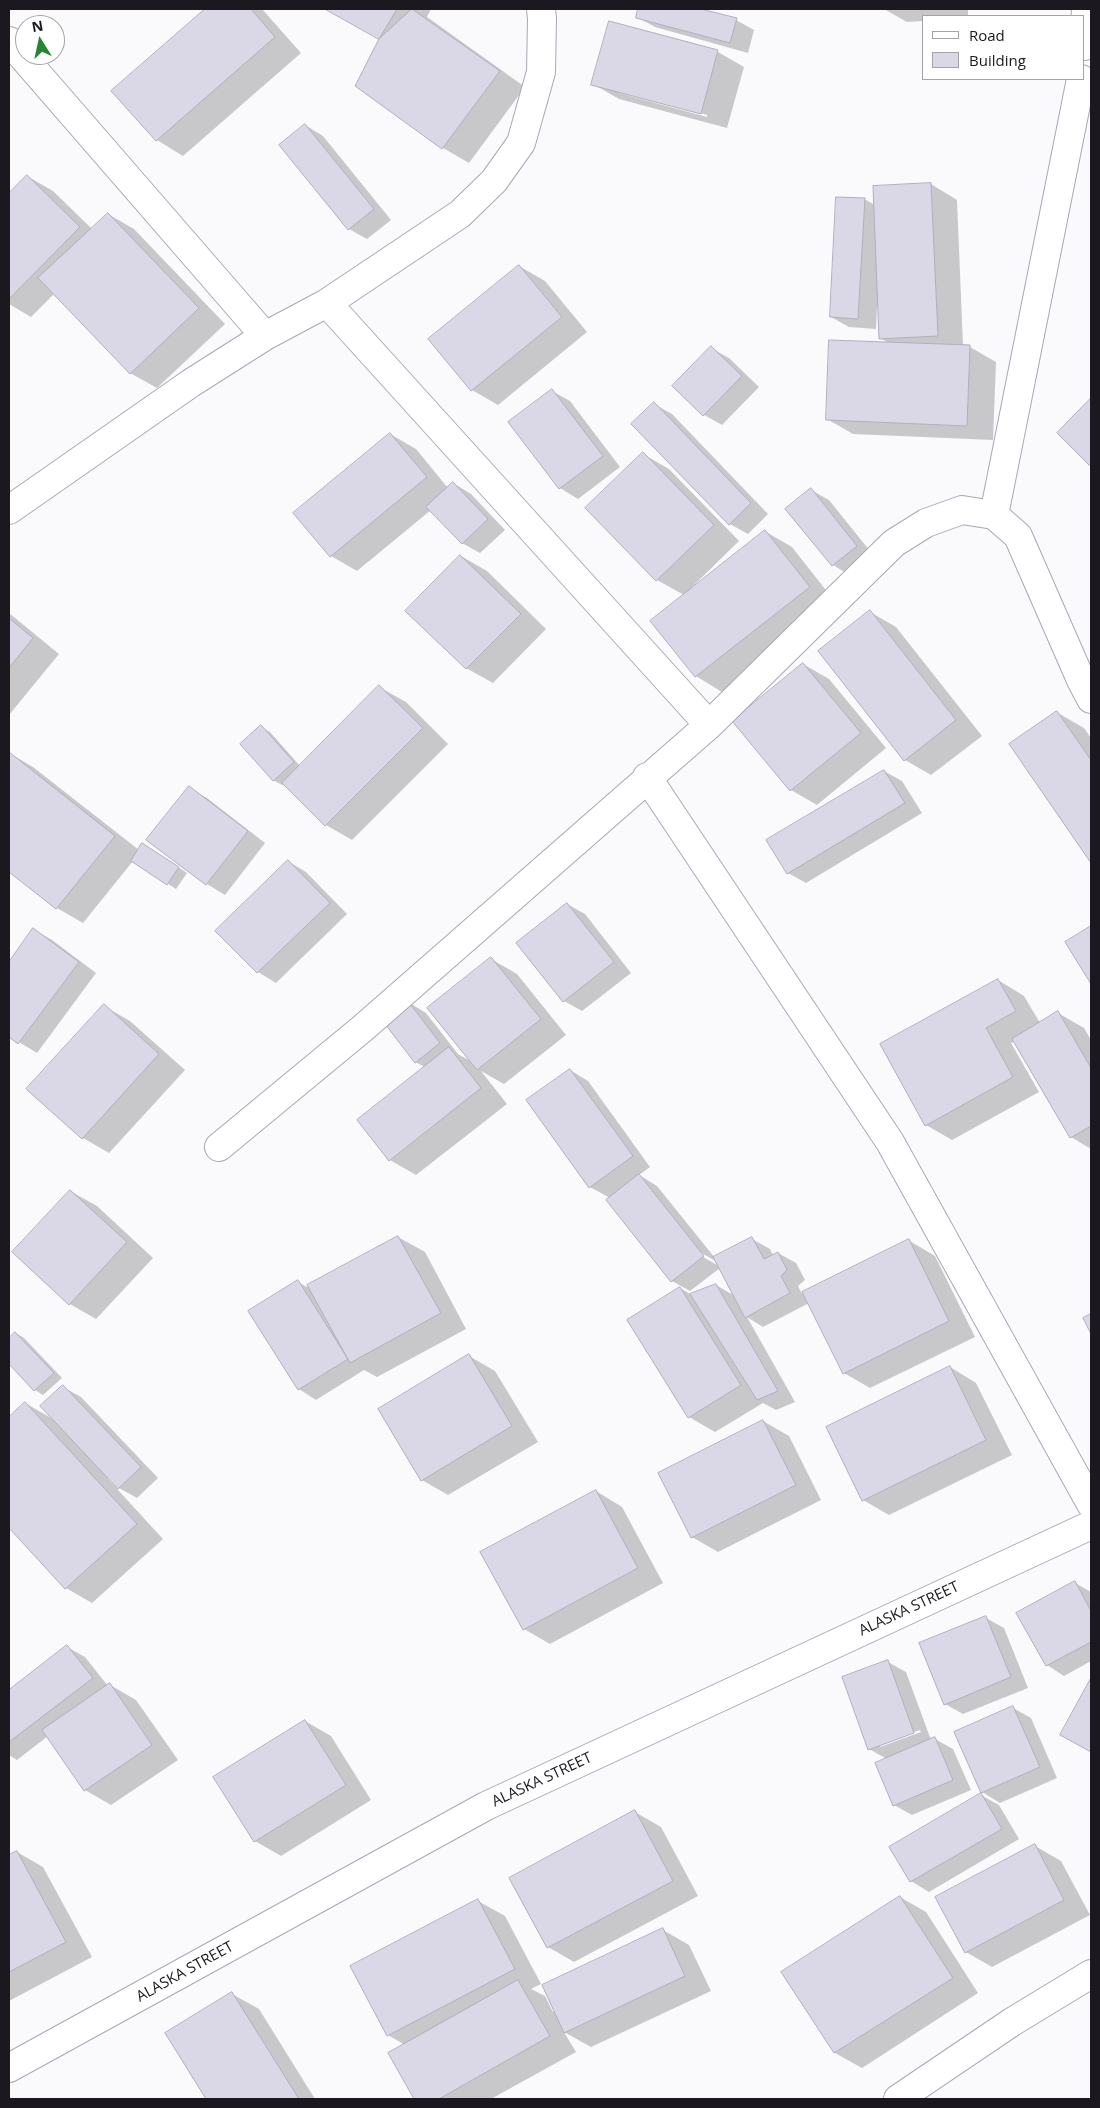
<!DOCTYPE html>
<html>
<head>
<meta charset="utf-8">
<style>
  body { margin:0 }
  #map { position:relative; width:1100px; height:2108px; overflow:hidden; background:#faf9fc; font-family:"Open Sans",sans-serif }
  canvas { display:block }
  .frame { position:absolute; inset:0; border:10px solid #1b191f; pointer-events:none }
  .legend { position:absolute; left:922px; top:15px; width:162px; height:65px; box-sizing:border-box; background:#fff; border:1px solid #a4a3a5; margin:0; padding:6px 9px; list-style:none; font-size:15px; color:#1b191f }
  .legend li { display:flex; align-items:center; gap:10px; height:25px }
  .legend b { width:25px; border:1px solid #a4a3a5 }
  .north { position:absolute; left:15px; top:15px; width:50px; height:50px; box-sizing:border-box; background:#fff; border:1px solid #a4a3a5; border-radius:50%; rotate:350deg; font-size:14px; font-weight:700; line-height:20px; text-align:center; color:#1b191f }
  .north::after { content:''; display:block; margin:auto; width:18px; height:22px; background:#268435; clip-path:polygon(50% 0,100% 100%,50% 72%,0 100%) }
</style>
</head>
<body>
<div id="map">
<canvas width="1100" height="2108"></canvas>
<div class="frame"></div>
<ul class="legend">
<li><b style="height:6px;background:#fff"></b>Road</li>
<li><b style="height:14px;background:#dad7e7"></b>Building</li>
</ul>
<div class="north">N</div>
</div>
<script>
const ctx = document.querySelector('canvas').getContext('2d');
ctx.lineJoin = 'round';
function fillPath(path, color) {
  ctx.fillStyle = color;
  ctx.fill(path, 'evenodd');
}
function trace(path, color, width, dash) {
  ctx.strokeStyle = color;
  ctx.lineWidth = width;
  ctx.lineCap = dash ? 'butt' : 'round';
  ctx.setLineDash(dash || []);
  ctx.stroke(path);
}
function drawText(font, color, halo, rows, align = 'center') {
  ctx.font = font + ' "Open Sans",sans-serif';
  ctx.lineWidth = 4.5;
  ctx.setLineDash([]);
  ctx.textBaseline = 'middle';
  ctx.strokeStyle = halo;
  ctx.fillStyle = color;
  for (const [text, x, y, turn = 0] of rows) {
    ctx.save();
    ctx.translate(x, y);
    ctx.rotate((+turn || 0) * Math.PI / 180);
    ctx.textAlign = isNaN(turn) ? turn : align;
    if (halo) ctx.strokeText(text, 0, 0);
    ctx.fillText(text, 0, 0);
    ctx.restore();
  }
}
fillPath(new Path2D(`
  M 207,9 L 262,9 L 301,53 L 183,156 L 157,140 L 113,91 Z
  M 327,9 L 431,9 L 427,17 L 525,87 L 469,163 L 443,148 L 357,85 L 380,39 Z
  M 640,9 L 696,9 L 736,20 L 754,30 L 748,53 L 655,27 L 637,17 Z
  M 884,9 L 968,9 L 968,16 L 924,16 L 924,21 L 907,22 Z
  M 610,23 L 718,52 L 744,67 L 727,128 L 619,99 L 593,84 ZM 619,91 L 707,115 L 707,117 L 619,93 Z
  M 305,125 L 323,136 L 391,220 L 367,239 L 349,229 Z
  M 27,176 L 53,191 L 92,229 L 108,214 L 134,229 L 225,324 L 157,388 L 130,373 L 55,293 L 31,317 L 9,304 L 9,195 Z
  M 931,184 L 957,200 L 963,346 L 970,347 L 996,362 L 993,440 L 853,434 L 827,419 L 889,343 L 880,338 L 879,306 L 877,306 L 876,329 L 849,327 L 831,317 L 864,199 L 875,205 Z
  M 519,266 L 545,281 L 587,332 L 498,405 L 472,390 Z
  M 711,348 L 729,358 L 759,387 L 722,425 L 704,415 Z
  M 552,391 L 570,401 L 620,467 L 578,499 L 560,488 L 510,423 Z
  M 1091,400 L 1091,465 L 1059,433 Z
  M 654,404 L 672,414 L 768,514 L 748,534 L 730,524 Z
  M 390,434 L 416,449 L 448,488 L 453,483 L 471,494 L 505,530 L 480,553 L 462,543 L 431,510 L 357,571 L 331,556 L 295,513 Z
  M 643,454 L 669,469 L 739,541 L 692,587 L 693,588 L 766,532 L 792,547 L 836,603 L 722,692 L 696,676 L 684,595 L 657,580 L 587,508 Z
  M 811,490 L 829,500 L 874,556 L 851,576 L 833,565 L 787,509 Z
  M 461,556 L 487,571 L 546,629 L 493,683 L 466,668 Z
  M 870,612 L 896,627 L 982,736 L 931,775 L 905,760 Z
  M 9,613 L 59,654 L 9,715 Z
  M 803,664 L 829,679 L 886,748 L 817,805 L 791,790 L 734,721 Z
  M 379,687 L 406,702 L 448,744 L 352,840 L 326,825 L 284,784 L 282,785 L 273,780 L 261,727 L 270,732 L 300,766 Z
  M 1058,713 L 1084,728 L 1091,738 L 1091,861 L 1011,745 Z
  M 9,753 L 33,767 L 139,850 L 151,849 L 187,873 L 176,889 L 133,861 L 83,923 L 57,908 L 9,870 Z
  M 884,771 L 902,781 L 922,813 L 806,883 L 788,873 Z
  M 189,788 L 207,798 L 265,843 L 225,895 L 207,884 L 148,840 Z
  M 289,862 L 306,872 L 347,914 L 276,983 L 258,972 L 217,931 Z
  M 567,904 L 585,914 L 631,973 L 582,1011 L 564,1001 Z
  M 1091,927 L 1091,982 L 1066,943 Z
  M 34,930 L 52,940 L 96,973 L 37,1053 L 9,1036 L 9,964 Z
  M 491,959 L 517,974 L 566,1035 L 504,1084 L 481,1071 L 507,1104 L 416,1175 L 390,1160 L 425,1067 L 415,1062 L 408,1002 L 426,1013 L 458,1054 L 472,1062 Z
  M 998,980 L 1024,996 L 1040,1023 L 1058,1013 L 1084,1028 L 1091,1040 L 1091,1149 L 1071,1137 L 1015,1041 L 1011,1043 L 1039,1092 L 952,1140 L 926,1125 Z
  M 104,1006 L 130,1021 L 185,1070 L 109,1153 L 83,1138 L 28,1089 Z
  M 570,1070 L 588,1081 L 650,1167 L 639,1175 L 657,1186 L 715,1258 L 752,1239 L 770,1249 L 773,1255 L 778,1253 L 796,1263 L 805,1280 L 798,1286 L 802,1294 L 908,1240 L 935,1256 L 975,1337 L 870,1388 L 844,1373 L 809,1303 L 763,1327 L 747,1317 L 795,1402 L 776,1410 L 763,1403 L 715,1432 L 689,1417 L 680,1288 L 692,1295 L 716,1285 L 735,1296 L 720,1268 L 690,1291 L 672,1281 L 610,1198 L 590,1187 ZM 700,1252 L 717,1262 L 717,1265 L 698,1254 Z
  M 70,1191 L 97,1206 L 153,1258 L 96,1319 L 70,1304 L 14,1252 Z
  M 398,1237 L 425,1252 L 466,1329 L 377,1377 L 364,1370 L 316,1400 L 299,1389 L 298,1282 L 307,1287 Z
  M 16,1333 L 24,1338 L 62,1378 L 43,1395 L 35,1390 L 9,1362 L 9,1339 Z
  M 469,1356 L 495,1371 L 538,1442 L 448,1495 L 422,1480 Z
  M 950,1367 L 976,1383 L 1012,1455 L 889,1515 L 863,1500 Z
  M 63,1387 L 81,1397 L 158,1478 L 137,1498 L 119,1488 L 108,1477 L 107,1478 L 163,1539 L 92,1603 L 66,1588 L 9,1526 L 9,1418 L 25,1403 L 53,1419 Z
  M 763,1421 L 789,1436 L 821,1500 L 718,1552 L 692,1537 Z
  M 596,1491 L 622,1507 L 663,1583 L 550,1644 L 524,1629 Z
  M 1075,1583 L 1091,1592 L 1091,1661 L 1064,1676 L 1047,1665 Z
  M 986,1618 L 1004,1628 L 1028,1688 L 963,1714 L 945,1704 Z
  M 67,1647 L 85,1657 L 108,1686 L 110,1685 L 136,1700 L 178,1760 L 111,1805 L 85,1790 L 48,1736 L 17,1760 L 9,1755 L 9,1691 Z
  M 888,1662 L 906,1672 L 931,1740 L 935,1739 L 953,1749 L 971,1790 L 912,1815 L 894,1805 L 887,1759 L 869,1749 ZM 920,1730 L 921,1732 L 880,1747 L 880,1744 Z
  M 1091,1680 L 1091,1751 L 1062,1734 Z
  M 1013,1708 L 1031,1718 L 1057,1778 L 1000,1803 L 982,1792 Z
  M 305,1721 L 331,1736 L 371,1800 L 281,1856 L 255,1841 Z
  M 981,1795 L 999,1805 L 1019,1839 L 929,1892 L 911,1881 Z
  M 635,1812 L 661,1827 L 698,1896 L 574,1962 L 548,1947 Z
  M 1035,1846 L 1061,1861 L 1090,1915 L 992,1967 L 966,1952 Z
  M 17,1852 L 43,1867 L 92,1957 L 9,2001 L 9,1857 Z
  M 900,1897 L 926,1912 L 978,1993 L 862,2068 L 835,2053 L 783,1972 Z
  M 478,1901 L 505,1916 L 541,1984 L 531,1989 L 545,1996 L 553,2012 L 663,1930 L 689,1945 L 711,1991 L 591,2047 L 564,2032 L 576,2052 L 491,2099 L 416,2099 L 389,2054 L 405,2045 L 388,2035 Z
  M 232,1994 L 259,2009 L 315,2099 L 208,2099 L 167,2034 Z`), '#0003');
const building = new Path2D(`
  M 205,9 L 251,9 L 275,37 L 156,141 L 111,91 Z
  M 325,9 L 397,9 L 379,39 Z
  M 412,9 L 500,71 L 442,149 L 355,86 L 379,39 Z
  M 638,9 L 701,9 L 737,18 L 730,43 L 636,18 Z
  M 609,21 L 718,50 L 701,114 L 591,85 Z
  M 305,124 L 374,209 L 348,230 L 279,145 Z
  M 27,175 L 80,227 L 9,299 L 9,193 Z
  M 931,183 L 938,336 L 879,339 L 873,186 Z
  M 836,197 L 865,198 L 858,319 L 830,317 Z
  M 108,213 L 199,308 L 130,374 L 38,278 Z
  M 519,265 L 562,317 L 471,391 L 428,339 Z
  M 829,340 L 970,345 L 967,426 L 826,420 Z
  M 711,346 L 742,376 L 703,416 L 672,386 Z
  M 552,389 L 603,456 L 559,489 L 508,422 Z
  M 1091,398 L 1091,467 L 1057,433 Z
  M 654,402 L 751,503 L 729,525 L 631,424 Z
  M 390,433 L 427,477 L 330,557 L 293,513 Z
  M 643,452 L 714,525 L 656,581 L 585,508 Z
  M 453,482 L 488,519 L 462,544 L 426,507 Z
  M 811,488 L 857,546 L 832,566 L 785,509 Z
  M 765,530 L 810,587 L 695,677 L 650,621 Z
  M 460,555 L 521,614 L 466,669 L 405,611 Z
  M 870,610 L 956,720 L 904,761 L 818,651 Z
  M 9,618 L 33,638 L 9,668 Z
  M 803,663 L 861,733 L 790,791 L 732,721 Z
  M 379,685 L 423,728 L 325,826 L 282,783 Z
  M 1057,711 L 1091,760 L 1091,863 L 1009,744 Z
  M 261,725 L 294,762 L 273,781 L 240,744 Z
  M 9,752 L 115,836 L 56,909 L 9,872 Z
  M 884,770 L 905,803 L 787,874 L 766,840 Z
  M 189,786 L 248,831 L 206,885 L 146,840 Z
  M 142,843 L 179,867 L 167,885 L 131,861 Z
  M 288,860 L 330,903 L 257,973 L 215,931 Z
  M 567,903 L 614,962 L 563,1002 L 516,943 Z
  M 1091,926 L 1091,984 L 1065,942 Z
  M 33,928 L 79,962 L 18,1044 L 9,1037 L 9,962 Z
  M 491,957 L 541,1019 L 477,1070 L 427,1008 Z
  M 998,979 L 1016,1011 L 986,1028 L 1013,1077 L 925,1126 L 880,1044 Z
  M 408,1001 L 440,1043 L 415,1063 L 382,1020 Z
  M 104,1004 L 159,1054 L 82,1139 L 26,1089 Z
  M 1058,1011 L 1091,1068 L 1091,1126 L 1070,1138 L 1012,1039 Z
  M 449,1047 L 481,1088 L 389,1161 L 357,1120 Z
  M 570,1069 L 633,1156 L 589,1188 L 526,1100 Z
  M 639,1174 L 704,1256 L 671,1282 L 606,1200 Z
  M 70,1190 L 127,1242 L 69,1305 L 12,1252 Z
  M 398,1236 L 441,1313 L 350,1363 L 307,1285 Z
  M 752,1237 L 764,1259 L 778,1252 L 787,1270 L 781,1276 L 790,1293 L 745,1318 L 713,1257 Z
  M 909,1239 L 949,1321 L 843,1374 L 802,1292 Z
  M 298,1280 L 348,1359 L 298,1390 L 248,1311 Z
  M 716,1284 L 778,1391 L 757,1400 L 690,1294 Z
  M 680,1287 L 741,1385 L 688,1418 L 627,1320 Z
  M 1091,1314 L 1091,1334 L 1083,1318 Z
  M 15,1332 L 54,1373 L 34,1391 L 9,1364 L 9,1338 Z
  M 469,1354 L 512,1426 L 421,1481 L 378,1409 Z
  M 950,1366 L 986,1440 L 862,1501 L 826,1427 Z
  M 63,1385 L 141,1467 L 118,1489 L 40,1406 Z
  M 25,1402 L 137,1524 L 65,1589 L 9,1528 L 9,1417 Z
  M 763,1420 L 796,1485 L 691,1538 L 658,1473 Z
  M 596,1490 L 638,1568 L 523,1630 L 480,1552 Z
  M 1075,1581 L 1091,1611 L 1091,1642 L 1046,1666 L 1016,1613 Z
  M 986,1616 L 1011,1677 L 944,1705 L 919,1643 Z
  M 67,1645 L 93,1678 L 9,1742 L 9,1690 Z
  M 888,1660 L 914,1733 L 868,1750 L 842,1677 Z
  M 1091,1678 L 1091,1752 L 1060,1735 Z
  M 110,1683 L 152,1745 L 84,1791 L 42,1730 Z
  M 1013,1706 L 1040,1767 L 981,1793 L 954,1732 Z
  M 305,1720 L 346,1785 L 254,1842 L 213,1777 Z
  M 935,1737 L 953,1780 L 893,1806 L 875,1763 Z
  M 981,1793 L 1002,1829 L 910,1882 L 889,1847 Z
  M 635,1810 L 673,1881 L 547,1948 L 509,1878 Z
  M 1035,1844 L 1064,1900 L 965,1953 L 935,1897 Z
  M 17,1851 L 66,1942 L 9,1972 L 9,1855 Z
  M 900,1896 L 953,1978 L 834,2053 L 781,1972 Z
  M 478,1899 L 515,1969 L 387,2036 L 350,1966 Z
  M 663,1928 L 685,1976 L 564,2033 L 542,1985 Z
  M 518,1980 L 550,2036 L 439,2099 L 414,2099 L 388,2053 Z
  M 232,1992 L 299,2099 L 206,2099 L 165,2033 Z`);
fillPath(building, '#dad7e7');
trace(building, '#b1aebd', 1);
const minor = new Path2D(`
  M 9,41 L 265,336
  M 1084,46 L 1086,9
  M 327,303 L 709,725
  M 9,510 L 191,383 L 265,336 L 327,303 L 460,214 L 494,181 L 521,143 L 541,72 L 542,19 L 541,9
  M 994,515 L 1081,79
  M 647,777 L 890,1142 L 1091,1504
  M 219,1147 L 363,1028 L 709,725 L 894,543 L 926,523 L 962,510 L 994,515 L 1018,536 L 1081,680 L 1091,699
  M 9,2068 L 486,1806 L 1091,1525
  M 898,2099 L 1012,2022 L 1091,1974`);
trace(minor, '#aaa7b5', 30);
trace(minor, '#fff', 28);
drawText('15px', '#1b191f', '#fff', [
  ["ALASKA STREET",909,1609,-25],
  ["ALASKA STREET",542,1780,-25],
  ["ALASKA STREET",185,1972,-29]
]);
</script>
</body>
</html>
